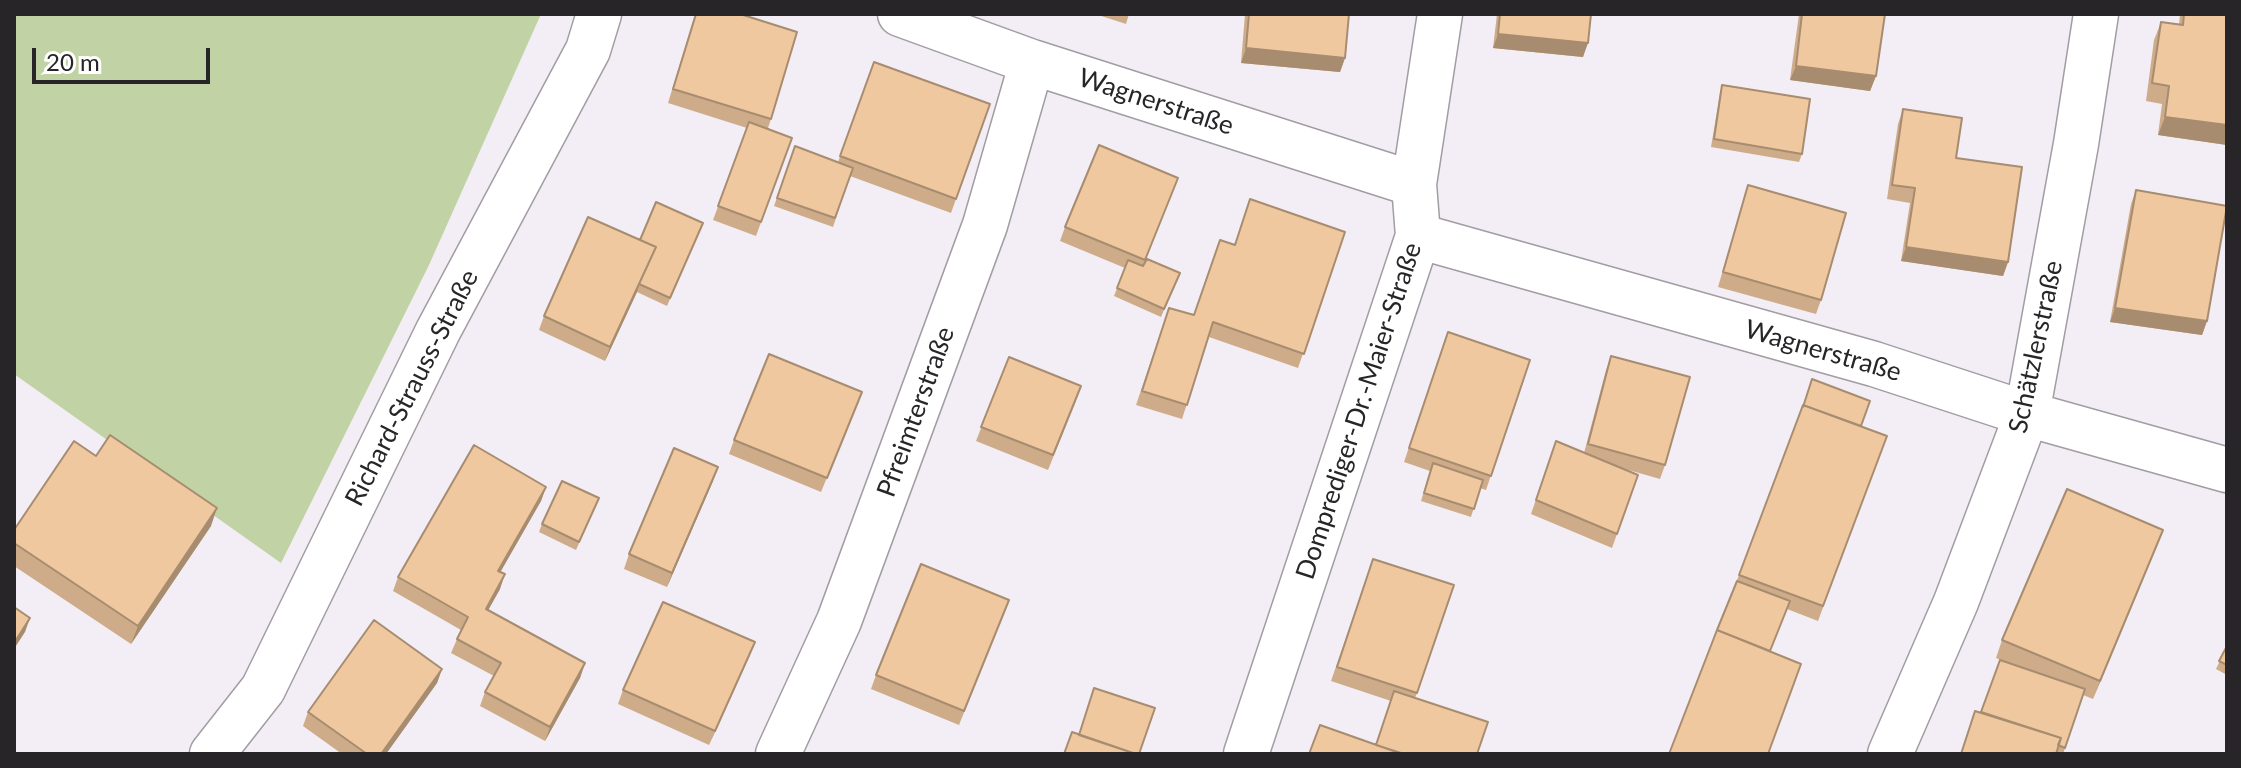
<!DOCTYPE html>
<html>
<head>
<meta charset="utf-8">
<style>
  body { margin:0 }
  #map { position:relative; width:2241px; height:768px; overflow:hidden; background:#f3edf5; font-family:Lato,sans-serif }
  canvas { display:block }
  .frame { position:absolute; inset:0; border:16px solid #272528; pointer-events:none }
  .scale { position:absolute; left:32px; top:48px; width:178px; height:36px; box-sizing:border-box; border:4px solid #272528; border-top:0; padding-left:10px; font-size:24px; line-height:28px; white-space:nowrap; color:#272528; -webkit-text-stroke:6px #fff; paint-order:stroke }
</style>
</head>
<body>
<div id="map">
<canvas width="2241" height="768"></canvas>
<div class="frame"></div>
<div class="scale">20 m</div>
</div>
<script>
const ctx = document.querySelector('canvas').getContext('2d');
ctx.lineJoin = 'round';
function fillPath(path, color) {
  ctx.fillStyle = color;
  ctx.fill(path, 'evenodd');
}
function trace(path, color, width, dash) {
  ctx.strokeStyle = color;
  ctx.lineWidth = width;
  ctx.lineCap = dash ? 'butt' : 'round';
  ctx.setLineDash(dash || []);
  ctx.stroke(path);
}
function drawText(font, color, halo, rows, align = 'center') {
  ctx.font = font + ' Lato,sans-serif';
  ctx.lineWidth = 6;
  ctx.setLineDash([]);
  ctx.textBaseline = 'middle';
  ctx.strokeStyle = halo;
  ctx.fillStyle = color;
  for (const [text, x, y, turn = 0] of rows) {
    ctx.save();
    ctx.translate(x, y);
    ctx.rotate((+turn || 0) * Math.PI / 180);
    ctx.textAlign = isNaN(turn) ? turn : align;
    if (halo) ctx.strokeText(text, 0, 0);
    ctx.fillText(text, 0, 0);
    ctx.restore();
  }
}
fillPath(new Path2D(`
  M 14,14 L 541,14 L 429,265 L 281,563 L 14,374 Z`), '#c1d2a5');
const minor = new Path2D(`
  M 900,14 L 1032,62 L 1414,184
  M 1418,236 L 1874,364 L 2027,414 L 2227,470
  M 212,754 L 263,689 L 438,331 L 588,50 L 599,14
  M 778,754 L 839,621 L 985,225 L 1032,62
  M 1246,754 L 1418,236 L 1414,184 L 1440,14
  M 1890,754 L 1956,602 L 2027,414 L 2076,144 L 2096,14`);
trace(minor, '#a29ca3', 47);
trace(minor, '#fff', 44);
fillPath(new Path2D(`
  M 695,14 L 740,14 L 771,119 L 768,128 L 792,138 L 756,236 L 713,220 L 747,128 L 668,103 Z
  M 1095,14 L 1129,14 L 1126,24 Z
  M 1245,14 L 1349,14 L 1345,58 L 1340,72 L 1241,63 Z
  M 1497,14 L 1591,14 L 1583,57 L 1493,48 Z
  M 1799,14 L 1885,14 L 1876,76 L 1870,91 L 1790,80 Z
  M 2180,14 L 2227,14 L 2227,145 L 2158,135 L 2162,104 L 2146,101 L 2154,40 L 2161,22 L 2179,24 Z
  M 874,62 L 990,104 L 951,213 L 850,176 L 833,227 L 774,206 L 795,146 L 838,162 Z
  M 1722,85 L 1802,154 L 1799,162 L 1711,147 L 1720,93 Z
  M 1903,109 L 1956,158 L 2008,262 L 2003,276 L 1901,261 L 1910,203 L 1887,199 L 1898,124 Z
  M 1178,178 L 1144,264 L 1180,273 L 1161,317 L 1114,296 L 1125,268 L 1060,241 L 1065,227 Z
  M 1748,185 L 1821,300 L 1816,314 L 1718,287 Z
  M 2136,190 L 2207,321 L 2202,335 L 2110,322 L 2131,204 Z
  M 703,223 L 667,306 L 637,292 L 605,361 L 539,330 L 544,316 L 640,240 Z
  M 1345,232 L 1298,368 L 1209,337 L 1182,419 L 1136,405 L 1164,322 L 1194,315 L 1234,245 Z
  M 1448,332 L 1530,360 L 1486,490 L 1480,488 L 1471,517 L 1421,501 L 1430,471 L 1404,462 Z
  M 1611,356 L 1665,465 L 1660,479 L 1625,469 L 1638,475 L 1612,548 L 1531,514 L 1556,441 L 1584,453 L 1606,370 Z
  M 1009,357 L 1076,401 L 1048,470 L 976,441 Z
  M 856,407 L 821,492 L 729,454 L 734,440 Z
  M 1861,426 L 1887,436 L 1818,621 L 1787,609 L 1717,630 L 1739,575 Z
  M 96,456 L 211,526 L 131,644 L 14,566 L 14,530 Z
  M 713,481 L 667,587 L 624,569 L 629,554 Z
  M 546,487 L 541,501 L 500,572 L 500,589 L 488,610 L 585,663 L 580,678 L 545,741 L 480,706 L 485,692 L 494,676 L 451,653 L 461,630 L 393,591 L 398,577 Z
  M 599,498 L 576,550 L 539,532 L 542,524 Z
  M 2163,530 L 2093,699 L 2083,695 L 2063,754 L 2056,754 L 2005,662 L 1996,658 L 2002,640 Z
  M 1373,559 L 1417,693 L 1415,698 L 1391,701 L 1331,681 Z
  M 1009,600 L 959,725 L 871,689 L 876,675 Z
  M 2227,646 L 2227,675 L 2216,669 Z
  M 749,657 L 709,745 L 618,704 L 623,690 Z
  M 442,669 L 437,683 L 386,754 L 342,754 L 303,726 L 308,712 Z`), '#ceac89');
fillPath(new Path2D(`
  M 1498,34 L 1588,43 L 1583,57 L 1493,48 Z
  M 1246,48 L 1345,58 L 1340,72 L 1241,63 Z
  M 1796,66 L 1876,76 L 1870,91 L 1790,80 Z
  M 2165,117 L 2227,125 L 2227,145 L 2158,135 Z
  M 1906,247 L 2008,262 L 2003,276 L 1901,261 Z
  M 639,284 L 637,292 L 605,361 L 610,347 Z
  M 2115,308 L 2207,321 L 2202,335 L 2110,322 Z
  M 718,467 L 713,481 L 667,587 L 672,573 Z
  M 546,487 L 541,501 L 493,585 L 498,571 Z
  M 217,508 L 211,526 L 131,644 L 138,626 Z
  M 2163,530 L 2156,548 L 2093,699 L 2100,681 Z
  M 505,574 L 500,589 L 481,623 L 486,609 Z
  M 30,618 L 25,632 L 14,649 L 14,643 Z
  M 755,642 L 749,657 L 709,745 L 715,731 Z
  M 585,663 L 580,678 L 545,741 L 550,727 Z
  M 442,669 L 437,683 L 386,754 L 381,754 Z`), '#a78c6f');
const building = new Path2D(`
  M 696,14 L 740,14 L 797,32 L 771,119 L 673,89 Z
  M 1249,14 L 1349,14 L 1345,58 L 1246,48 Z
  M 1500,14 L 1591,14 L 1588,43 L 1498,34 Z
  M 1802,14 L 1885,14 L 1876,76 L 1796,66 Z
  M 2184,14 L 2227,14 L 2227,125 L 2165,117 L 2169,86 L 2152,83 L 2161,22 L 2183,25 Z
  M 874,62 L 990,104 L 956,199 L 840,156 Z
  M 1722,85 L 1810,99 L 1802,154 L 1714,139 Z
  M 1903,109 L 1962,118 L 1956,158 L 2022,167 L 2008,262 L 1906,247 L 1915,188 L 1892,185 Z
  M 749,122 L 792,138 L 761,222 L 718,206 Z
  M 1099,145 L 1178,178 L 1145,260 L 1065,227 Z
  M 795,146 L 853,168 L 835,218 L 777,198 Z
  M 1748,185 L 1846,213 L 1821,300 L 1723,272 Z
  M 2136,190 L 2227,206 L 2207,321 L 2115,308 Z
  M 1250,199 L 1345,232 L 1304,354 L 1213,322 L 1187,405 L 1142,391 L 1169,308 L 1194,315 L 1220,240 L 1235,245 Z
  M 656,202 L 703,223 L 670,298 L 639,284 L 656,247 L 640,240 Z
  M 588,217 L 656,247 L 610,347 L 544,316 Z
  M 1147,259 L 1180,273 L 1164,309 L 1117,288 L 1128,260 L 1143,266 Z
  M 1448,332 L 1530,360 L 1491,476 L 1409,448 Z
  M 769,354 L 862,392 L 827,478 L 734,440 Z
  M 1611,356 L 1690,377 L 1665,465 L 1588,444 Z
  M 1009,357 L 1081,386 L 1053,455 L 981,427 Z
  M 1812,379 L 1870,401 L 1861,426 L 1803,405 L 1803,407 Z
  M 1803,405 L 1887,436 L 1823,606 L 1739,575 Z
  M 110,435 L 217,508 L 138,626 L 14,543 L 14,530 L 74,441 L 96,456 Z
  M 1556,441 L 1638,475 L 1617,534 L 1536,500 Z
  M 474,445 L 546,487 L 498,571 L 505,574 L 486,609 L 585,663 L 550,727 L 485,692 L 501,663 L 457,639 L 468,617 L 398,577 Z
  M 674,448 L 718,467 L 672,573 L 629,554 Z
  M 1433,463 L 1483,480 L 1474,509 L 1424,493 Z
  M 562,481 L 599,498 L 579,542 L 542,524 Z
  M 2067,489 L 2163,530 L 2100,681 L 2002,640 Z
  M 1373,559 L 1454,585 L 1417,693 L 1337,667 Z
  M 921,564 L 1009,600 L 964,711 L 876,675 Z
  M 1737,581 L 1790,601 L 1770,651 L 1717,630 Z
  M 663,602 L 755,642 L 715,731 L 623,690 Z
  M 14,607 L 30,618 L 14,643 Z
  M 374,620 L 442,669 L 381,754 L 367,754 L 308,712 Z
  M 1717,630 L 1801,664 L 1768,754 L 1669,754 Z
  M 2227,646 L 2227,665 L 2219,661 Z
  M 2000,660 L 2085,689 L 2065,748 L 2058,745 L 2061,738 L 1981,712 Z
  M 1094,688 L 1155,708 L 1139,754 L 1136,754 L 1079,735 Z
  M 1394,691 L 1488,722 L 1477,754 L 1404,754 L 1376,745 Z
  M 1975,711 L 2061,738 L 2056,754 L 1961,754 Z
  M 1320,725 L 1402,754 L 1309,754 Z
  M 1072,732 L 1136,754 L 1064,754 Z`);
fillPath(building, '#efc89f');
trace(building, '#a78c6f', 2);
drawText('26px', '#272528', '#fff', [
  ["Wagnerstraße",1156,102,18],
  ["Schätzlerstraße",2036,347,-78],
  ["Wagnerstraße",1823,351,16],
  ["Richard-Strauss-Straße",412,388,-63],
  ["Domprediger-Dr.-Maier-Straße",1359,411,-72],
  ["Pfreimterstraße",916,412,-70]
]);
</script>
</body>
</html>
